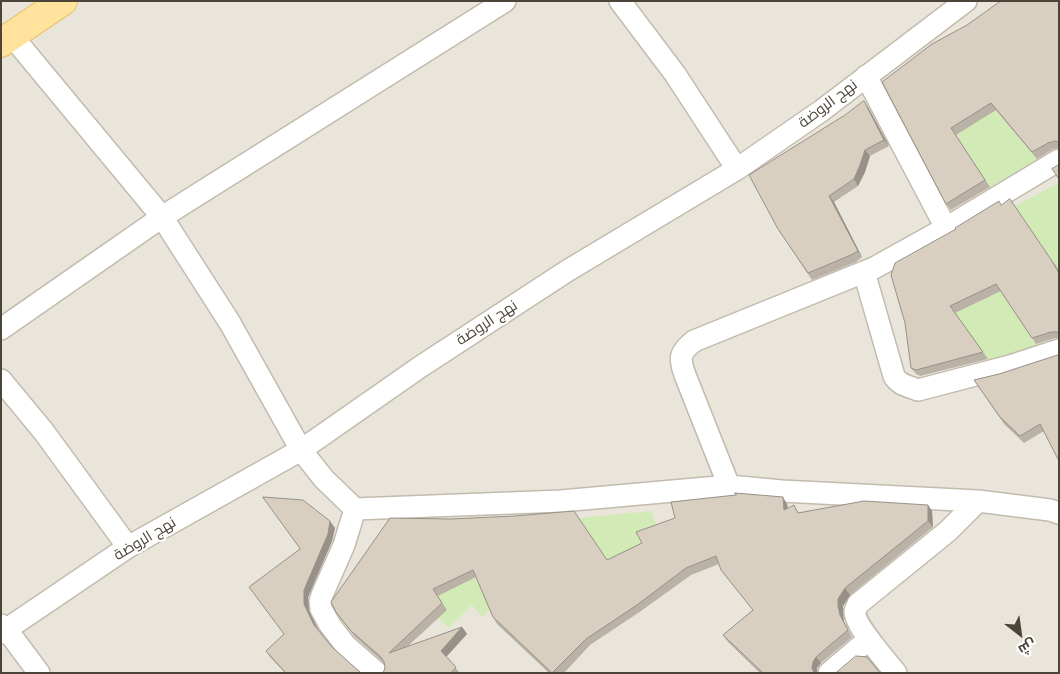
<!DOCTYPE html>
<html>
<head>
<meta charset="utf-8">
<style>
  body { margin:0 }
  #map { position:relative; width:1060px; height:674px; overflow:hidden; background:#f6f3ec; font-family:"PT Sans",Cairo,sans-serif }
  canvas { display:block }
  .frame { position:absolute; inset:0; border:2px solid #4b4439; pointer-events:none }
  .north { position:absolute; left:995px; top:609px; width:50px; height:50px; -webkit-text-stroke:4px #fff; paint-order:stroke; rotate:150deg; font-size:14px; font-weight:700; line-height:20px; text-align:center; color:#4b4439 }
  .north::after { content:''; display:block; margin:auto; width:18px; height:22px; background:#4b4439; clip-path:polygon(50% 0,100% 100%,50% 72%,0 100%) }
</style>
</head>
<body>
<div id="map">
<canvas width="1060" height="674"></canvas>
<div class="frame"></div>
<div class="north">ش</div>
</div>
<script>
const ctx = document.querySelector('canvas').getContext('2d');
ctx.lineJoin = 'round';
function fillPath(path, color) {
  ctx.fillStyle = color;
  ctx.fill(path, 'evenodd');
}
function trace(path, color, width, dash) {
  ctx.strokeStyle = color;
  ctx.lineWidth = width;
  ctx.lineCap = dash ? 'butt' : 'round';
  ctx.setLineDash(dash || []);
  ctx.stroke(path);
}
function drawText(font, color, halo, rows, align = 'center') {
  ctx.font = font + ' "PT Sans",Cairo,sans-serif';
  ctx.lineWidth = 4.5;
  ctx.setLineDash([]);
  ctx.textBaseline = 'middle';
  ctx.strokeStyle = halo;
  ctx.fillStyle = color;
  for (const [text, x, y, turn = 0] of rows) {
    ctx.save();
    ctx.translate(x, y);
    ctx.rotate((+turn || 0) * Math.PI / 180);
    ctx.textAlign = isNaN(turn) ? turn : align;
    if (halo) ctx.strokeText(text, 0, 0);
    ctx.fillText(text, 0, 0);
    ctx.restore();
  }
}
fillPath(new Path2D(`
  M 1,1 L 1059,1 L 1059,673 L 1,673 Z`), '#eae5da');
fillPath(new Path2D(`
  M 1009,88 L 1014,132 L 1039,161 L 994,194 L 957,135 L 990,113 Z
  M 1059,183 L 1059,271 L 1015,206 Z
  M 1001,291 L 1037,345 L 989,361 L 955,313 Z
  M 652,511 L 658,532 L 641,539 L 644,551 L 611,567 L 579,518 Z
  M 471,562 L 491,609 L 482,617 L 472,605 L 449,628 L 438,618 L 447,610 L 438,596 L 466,582 Z`), '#d2eab5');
const minor = new Path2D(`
  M 620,1 L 675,74 L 737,169
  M 12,36 L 162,217 L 230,323 L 301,450 L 324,479 L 355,509 L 561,501 L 729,486 L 782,491 L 978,501 L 1050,510 L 1059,513
  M 866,76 L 946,228
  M 1059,160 L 946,228 L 874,268 L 864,272 L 894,376 C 899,385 908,386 918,390 L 1010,366 L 1059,350
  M 1,329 L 162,217 L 505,1
  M 1,380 L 44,432 L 128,547
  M 729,486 L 685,375 C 679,358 679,353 694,341 L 864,272
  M 355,509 L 344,545 L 322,595 L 320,601 L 321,609 L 330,625 L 346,646 L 377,673
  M 1,625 L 7,630 L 39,673
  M 1,633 L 128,547 L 301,450 L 420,367 L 567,271 L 737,169 L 821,111 L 966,1
  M 829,673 L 869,639
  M 896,673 C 887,662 853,623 855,611 C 855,610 858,605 858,604 L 948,531 L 978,501`);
const primary = new Path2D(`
  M 1,43 L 63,1`);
trace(minor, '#c2bbae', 24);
trace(primary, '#e6c16a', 30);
trace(minor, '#fff', 21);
trace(primary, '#ffe39c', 28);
fillPath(new Path2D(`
  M 1059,1 L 1059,148 L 1053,149 L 1037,159 L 996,110 L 956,135 L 990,187 L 951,210 L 946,204 L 882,82 L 967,25 Z
  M 868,107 L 889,146 L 870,156 L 865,172 L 858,186 L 834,202 L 862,257 L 856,262 L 812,280 L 778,229 Z
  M 1001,205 L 1055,264 L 1059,271 L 1059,338 L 1055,338 L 1036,344 L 1001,291 L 955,313 L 988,359 L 920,376 L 916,374 L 911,368 L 956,229 Z
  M 1059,355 L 1044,431 L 1024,443 L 1004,424 L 974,380 L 999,374 Z
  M 787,504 L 788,508 L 799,513 L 928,505 L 932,511 L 933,527 L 850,595 L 843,606 L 843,613 L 844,622 L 852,637 L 821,663 L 817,668 L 817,673 L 760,673 L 728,642 L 723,635 L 753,610 L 726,576 L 721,570 L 719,564 L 691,575 L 641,611 L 590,645 L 564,673 L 549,673 L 497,624 L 493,617 L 476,577 L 438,596 L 447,610 L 407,647 L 462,627 L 467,634 L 446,657 L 460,673 L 383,673 L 385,668 L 384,663 L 355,637 L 336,612 L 390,518 L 607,560 Z
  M 335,528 L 332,541 L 308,597 L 309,611 L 318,630 L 332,647 L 361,673 L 285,673 L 270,657 L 266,651 L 284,634 Z`), '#bab2a6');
fillPath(new Path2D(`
  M 864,101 L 868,107 L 889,146 L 884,140 Z
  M 865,150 L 870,156 L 865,172 L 858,186 L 854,179 Z
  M 829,196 L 834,202 L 862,257 L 858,251 Z
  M 783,497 L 787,504 L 789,517 L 784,510 Z
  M 928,505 L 932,511 L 933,527 L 928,521 Z
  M 330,521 L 335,528 L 332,541 L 308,597 L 309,611 L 319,631 L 314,625 L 304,604 L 304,590 Z
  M 845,588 L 850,595 L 843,606 L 843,613 L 844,622 L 852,637 L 848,630 L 840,615 L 838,606 L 838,599 Z
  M 462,627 L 467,634 L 446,657 L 441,651 Z
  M 816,657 L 821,663 L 817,668 L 817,673 L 814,673 L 812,668 L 813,662 Z`), '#979187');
const building = new Path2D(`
  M 1001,1 L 1059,1 L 1059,142 L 1055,141 L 1048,143 L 1032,152 L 991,103 L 951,128 L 985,180 L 946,204 L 882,82 L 932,44 L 967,25 Z
  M 864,101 L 884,140 L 865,150 L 860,165 L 854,179 L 829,196 L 858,251 L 851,255 L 808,273 L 778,229 L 749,175 L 845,115 Z
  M 1059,165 L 1059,179 L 1052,169 Z
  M 1010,199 L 1050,258 L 1059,273 L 1059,332 L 1051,332 L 1032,338 L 996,284 L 950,306 L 983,352 L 916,370 L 911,368 L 905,323 L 891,275 L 895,263 L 956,229 L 955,228 L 999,201 L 1001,205 Z
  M 1058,355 L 1059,355 L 1059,461 L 1040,424 L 1020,436 L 1000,417 L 974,380 L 999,374 Z
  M 735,493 L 783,497 L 784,510 L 794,505 L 798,513 L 864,501 L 928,505 L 928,521 L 845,588 L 838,599 L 838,606 L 840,615 L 848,630 L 816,657 L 813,662 L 812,668 L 814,673 L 763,673 L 723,635 L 753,610 L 721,570 L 716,556 L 686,568 L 637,605 L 586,639 L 552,673 L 493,617 L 473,570 L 433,589 L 442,603 L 389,653 L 462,627 L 441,651 L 456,667 L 451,673 L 383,673 L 385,668 L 384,662 L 381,657 L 351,631 L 336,612 L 331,602 L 390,518 L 450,519 L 515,516 L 574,511 L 607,560 L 642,543 L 636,532 L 675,518 L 671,502 L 736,495 Z
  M 263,497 L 303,500 L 330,521 L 328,534 L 304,590 L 304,604 L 314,625 L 332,647 L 361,673 L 286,673 L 266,651 L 284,634 L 249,587 L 300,549 Z
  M 856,656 L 867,657 L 880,673 L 836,673 Z`);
fillPath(building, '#d8cfc1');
trace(building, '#979187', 1);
drawText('15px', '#4b4439', '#fff', [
  ["نهج الروضة",828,104,-37],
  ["نهج الروضة",487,323,-33],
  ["نهج الروضة",145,539,-31]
]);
</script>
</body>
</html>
